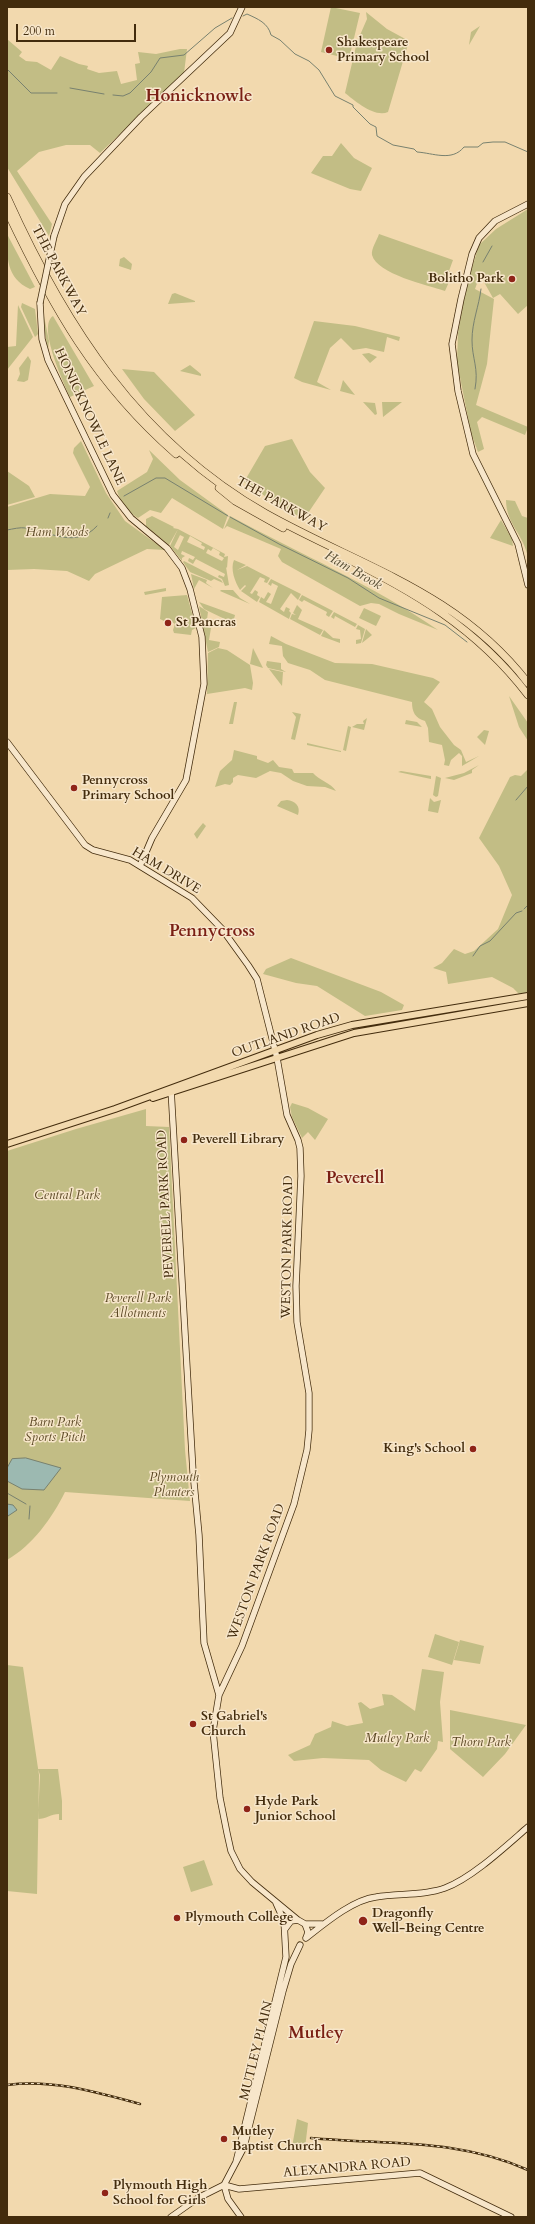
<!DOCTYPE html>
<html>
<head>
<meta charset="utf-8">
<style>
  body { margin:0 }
  #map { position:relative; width:535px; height:2224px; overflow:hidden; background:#f2d9ae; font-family:Cardo,serif }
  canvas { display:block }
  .frame { position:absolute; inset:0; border:8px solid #432c0d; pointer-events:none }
  .scale { position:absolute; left:16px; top:24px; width:120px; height:18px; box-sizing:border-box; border:2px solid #432c0d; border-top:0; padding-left:5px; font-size:12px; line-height:14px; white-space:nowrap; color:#432c0d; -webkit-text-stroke:3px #f7e6ca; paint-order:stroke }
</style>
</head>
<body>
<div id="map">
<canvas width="535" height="2224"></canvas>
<div class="frame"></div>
<div class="scale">200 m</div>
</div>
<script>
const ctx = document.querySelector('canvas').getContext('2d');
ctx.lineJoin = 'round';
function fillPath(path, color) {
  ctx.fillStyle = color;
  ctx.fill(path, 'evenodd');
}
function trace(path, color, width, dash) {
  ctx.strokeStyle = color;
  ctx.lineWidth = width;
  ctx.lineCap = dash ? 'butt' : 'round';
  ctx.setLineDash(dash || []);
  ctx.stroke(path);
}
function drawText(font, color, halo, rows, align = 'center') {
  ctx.font = font + ' Cardo,serif';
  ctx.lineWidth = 3;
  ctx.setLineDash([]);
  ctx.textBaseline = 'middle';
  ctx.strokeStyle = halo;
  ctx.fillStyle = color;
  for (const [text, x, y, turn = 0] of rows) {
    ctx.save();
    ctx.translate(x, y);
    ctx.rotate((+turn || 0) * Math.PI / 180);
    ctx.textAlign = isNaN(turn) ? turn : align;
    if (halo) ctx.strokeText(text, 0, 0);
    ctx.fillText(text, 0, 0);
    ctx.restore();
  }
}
fillPath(new Path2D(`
  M 331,7 L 360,13 L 349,59 L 321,52 Z
  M 366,12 L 387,29 L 409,41 L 388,112 C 375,118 355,101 345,93 L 357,42 L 367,19 Z
  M 480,26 L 469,45 L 471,32 Z
  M 7,39 L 22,52 L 19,56 L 26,61 L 37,62 L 51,70 L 60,56 L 79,64 L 88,66 L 87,69 L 99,73 L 117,71 L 121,84 L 137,80 L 135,64 L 140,63 L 138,52 L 156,54 L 180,49 L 187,49 L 184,73 L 100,153 L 90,145 L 66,145 L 39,152 L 17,171 L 52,224 L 49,236 L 7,167 Z
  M 341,143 L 354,158 L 372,168 L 361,191 L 350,189 L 311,173 L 323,156 L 332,156 Z
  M 528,209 L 528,305 L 518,314 L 500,294 L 493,298 L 480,275 L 475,289 L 494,299 L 487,364 L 476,405 L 528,427 L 525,435 L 482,417 L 477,422 L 484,449 L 478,452 L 471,433 L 457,362 L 458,333 L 466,287 L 479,245 L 496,229 Z
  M 7,234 L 35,287 L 30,289 C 6,278 7,257 7,234 Z
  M 379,234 L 453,260 L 449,271 L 453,273 L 445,291 C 427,285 377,274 372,255 C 371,249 377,240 379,234 Z
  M 124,257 L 132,264 L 131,270 L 119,266 L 120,259 Z
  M 175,293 L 195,301 L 195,302 L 168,304 L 172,294 Z
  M 22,303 L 35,309 L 38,334 L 35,337 L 21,307 Z
  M 18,305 L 33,337 L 7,370 L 7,347 L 16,346 Z
  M 44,316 L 49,341 L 48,350 L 45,333 Z
  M 53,316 L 94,386 L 70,397 C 64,383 37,326 53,316 Z
  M 314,321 L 355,326 L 400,337 L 399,341 L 387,337 L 384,352 L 366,348 L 353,350 L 341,338 L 330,348 L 317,382 L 331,390 L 302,382 L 294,378 Z
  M 369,353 L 377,357 L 370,363 L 362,354 Z
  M 28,356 L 31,361 L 28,380 L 24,382 L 17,381 L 20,374 L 19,368 Z
  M 190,365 L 201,374 L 201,376 L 180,371 Z
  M 122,369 L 154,372 L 195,415 L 175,431 L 144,399 Z
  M 343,380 L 355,395 L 340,391 Z
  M 363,402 L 375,403 L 377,414 L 375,415 Z
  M 382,402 L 402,402 L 383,417 Z
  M 292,439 L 310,472 L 325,488 L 304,519 L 281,507 L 244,482 L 265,446 Z
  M 81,441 L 106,493 L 125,521 L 165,550 L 147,549 L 95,574 L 89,581 L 67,571 L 34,569 L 7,570 L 7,507 L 50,494 L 85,496 L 90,487 L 73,453 L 74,448 Z
  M 149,450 L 180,480 L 228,515 L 223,529 L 172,498 L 161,513 L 150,510 L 138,518 C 129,513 120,501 117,491 L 147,472 L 153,459 Z
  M 7,471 L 29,486 L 35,497 L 7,505 Z
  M 506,500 L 515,501 L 522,516 L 528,518 L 528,558 C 524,535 506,524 506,500 Z
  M 152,516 L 174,527 L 173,528 L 178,529 L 169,545 L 146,526 L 146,519 Z
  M 230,516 C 300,554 373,585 438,630 L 399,614 L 379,604 L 371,603 L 360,606 L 282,562 L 278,556 L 281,549 L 227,526 L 224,529 Z
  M 501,520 L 512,539 L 513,546 L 490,538 Z
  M 178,529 L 225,554 L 224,557 L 228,556 L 227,568 L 226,567 L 229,585 L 225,586 L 222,579 L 218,577 L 219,575 L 224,577 L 225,574 L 196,559 L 193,564 L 188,561 L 189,558 L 193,560 L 195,557 L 182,551 L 181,554 L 185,556 L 182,558 L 182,561 L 170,546 ZM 180,535 L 184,537 L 178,550 L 174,547 ZM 190,536 L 202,543 L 201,545 L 205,547 L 204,550 L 187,542 ZM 213,548 L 220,552 L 219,555 L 224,558 L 222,561 L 206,553 L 208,549 L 211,551 Z
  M 234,560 L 246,565 L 237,570 L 247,566 L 270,578 L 267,583 L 264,582 L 265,579 L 260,577 L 250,593 L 252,594 L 255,590 L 258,592 L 257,595 L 260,597 L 257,602 L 241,591 L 246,586 L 245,585 L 240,590 C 235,582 230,569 234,560 Z
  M 184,561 L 221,580 L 223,583 L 214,579 L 211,581 L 190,572 L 183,562 Z
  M 191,574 L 207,580 L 206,583 L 213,588 L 199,580 L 194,589 Z
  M 271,579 L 301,594 L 298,600 L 291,593 L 280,609 L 284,612 L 286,607 L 290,609 L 289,611 L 291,613 L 289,619 L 259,602 L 261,597 L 264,599 L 268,592 L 271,594 L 266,602 L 271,604 L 278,586 L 272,583 L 271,586 L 268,584 Z
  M 166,588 L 166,591 L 145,595 L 144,592 Z
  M 221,590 L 233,590 L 240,598 L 250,604 L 220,591 Z
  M 187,595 L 196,628 L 192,630 L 191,635 L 174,633 L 173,630 L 175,624 L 172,622 L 172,620 L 166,618 L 164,621 L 160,619 L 162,597 Z
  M 302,595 L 333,611 L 329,617 L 326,615 L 327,612 L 304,600 L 302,602 L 299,600 Z
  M 199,602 L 235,615 L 233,623 L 204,609 Z
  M 297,605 L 302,610 L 298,619 L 323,630 L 320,635 L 290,619 L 292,614 L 296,615 L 293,613 Z
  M 199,606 L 208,612 L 206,627 L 211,628 L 209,640 L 220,642 L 219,647 L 208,652 Z
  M 364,608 L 381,616 L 376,626 L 359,618 Z
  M 334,612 L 357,624 L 355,627 L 335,616 L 334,619 L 331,617 Z
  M 358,625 L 365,629 L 361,643 L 356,644 L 356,640 L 361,639 L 360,630 L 356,629 Z
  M 366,629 L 372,635 L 362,643 Z
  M 324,630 L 333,638 L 340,639 L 340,643 L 321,636 Z
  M 271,636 L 286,644 L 335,663 L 372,664 L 433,678 L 440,682 L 424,702 L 432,709 L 440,727 L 454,745 L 461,750 L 466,762 L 479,756 L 462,766 L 462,756 L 459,753 L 451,760 L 449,766 L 444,765 L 445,760 L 442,745 L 429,742 L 428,728 L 425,721 C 415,718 412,712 412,702 L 325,680 L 310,670 L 288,663 L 283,656 L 282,646 L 269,644 Z
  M 218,648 L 227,650 L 250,665 L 253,683 L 252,690 L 245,688 L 207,694 L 208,653 Z
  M 253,648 L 263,668 L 250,664 Z
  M 267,661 L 281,663 L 281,669 L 286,672 L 268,668 L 266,665 Z
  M 269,669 L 283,672 L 282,686 Z
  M 509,696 L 528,723 L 528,741 L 519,727 Z
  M 234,702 L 237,702 L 233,724 L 229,724 Z
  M 292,712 L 301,714 L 295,740 L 291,739 L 296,717 Z
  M 367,718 L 364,730 L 352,727 L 357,724 L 364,724 L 363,721 Z
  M 406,720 L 417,722 L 422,727 L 405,724 Z
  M 348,726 L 351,727 L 346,751 L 343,750 Z
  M 484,730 L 489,731 L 485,745 L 477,737 Z
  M 307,743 L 341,751 L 341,752 L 307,745 Z
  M 234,750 L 257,756 L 257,759 L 268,763 L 273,760 L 279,767 L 292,769 L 294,773 L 313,773 C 319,780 331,783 336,791 L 325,787 L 307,786 L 293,781 L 281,773 L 270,771 L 256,778 L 238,775 L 233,778 L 233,782 L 230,785 L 225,784 L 215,787 L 220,771 L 232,760 Z
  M 479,765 L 472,770 L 472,773 L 454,780 L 445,778 L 464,773 Z
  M 528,769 L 528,993 L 520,995 L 513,988 L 492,977 L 448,984 L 446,972 L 433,968 L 442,963 L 454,949 L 465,954 L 474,951 L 498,929 L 512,895 L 499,866 L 479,838 L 510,777 L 515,775 L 521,776 Z
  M 401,771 L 431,776 L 431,779 L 398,772 Z
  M 436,776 L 441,778 L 438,796 L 436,797 L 433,795 Z
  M 430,798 L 434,802 L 441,800 L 438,813 L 428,811 Z
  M 287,800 C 295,801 301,806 298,815 L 277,806 L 281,801 Z
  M 203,823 L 206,826 L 197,839 L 194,834 Z
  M 291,958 L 381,992 L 404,1005 L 402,1010 L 365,1016 L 317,986 L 296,983 L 263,974 L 266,969 Z
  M 292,1103 L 308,1108 L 328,1119 L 315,1140 L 308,1132 L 302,1138 L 292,1117 L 290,1107 Z
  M 146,1109 L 146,1126 L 169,1127 L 185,1450 L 190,1501 L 65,1492 C 52,1518 33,1545 7,1560 L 7,1151 L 76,1129 Z
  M 435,1634 L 459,1642 L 452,1665 L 428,1657 Z
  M 460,1640 L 484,1646 L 480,1664 L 454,1660 Z
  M 7,1665 L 23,1667 L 39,1775 L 37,1894 L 7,1891 Z
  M 422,1669 L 444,1672 L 440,1702 L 443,1742 L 438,1741 L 437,1749 L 421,1772 L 415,1769 L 406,1782 L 381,1770 L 369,1760 L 323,1758 L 294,1761 L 288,1755 L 310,1745 L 315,1734 L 331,1727 L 332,1721 L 347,1726 L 363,1723 L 358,1703 L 361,1702 L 370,1709 L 384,1705 L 382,1694 L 392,1695 L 415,1711 Z
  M 450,1710 L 526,1725 L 505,1754 L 483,1777 L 450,1749 Z
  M 38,1769 L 58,1769 L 62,1801 L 62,1820 L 59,1820 L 59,1814 C 51,1814 46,1819 38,1819 L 40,1775 Z
  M 204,1860 L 213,1885 L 191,1892 L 183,1867 Z
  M 297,2119 L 308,2123 L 305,2148 L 292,2147 Z`), '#c2bd85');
const water = new Path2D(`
  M 26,1458 L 61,1468 L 44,1490 L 22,1489 L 7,1481 L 7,1468 L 12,1459 Z
  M 7,1504 L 13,1505 L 17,1510 L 8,1516 Z`);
fillPath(water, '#9cb9b1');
trace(water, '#78816f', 1);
trace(new Path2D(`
  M 243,16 L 247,14 C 258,19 268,23 271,35 L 280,40 L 295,54 L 309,61 L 319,70 L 335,96 L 353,105 L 353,107 L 370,124 L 376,127 L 377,136 L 393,145 L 414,149 L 417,152 C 433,153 452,162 464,147 L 478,147 L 483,143 L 493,142 L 505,142 L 528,152
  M 7,69 L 31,93 L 57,93
  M 70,88 L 104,94
  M 113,95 L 123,96 L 130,93 L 151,72 L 160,58 L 184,55 L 215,28 L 232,18
  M 483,262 L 492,246
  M 475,389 C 479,368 472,359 472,340 C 472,322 479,306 481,289
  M 124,496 L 156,478 L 165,478 L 228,516
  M 230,517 L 279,544 L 348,578 L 379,598 L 445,625 L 467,642
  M 108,518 L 110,513
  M 7,530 C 13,529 20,527 26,528 C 51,532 76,549 97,526
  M 516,800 L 528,786
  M 524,909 L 528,905
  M 473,956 L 480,946 L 490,941 L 516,913 L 522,911
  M 7,1493 L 26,1504
  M 29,1519 L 30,1506`), '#78816f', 1);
const secondary = new Path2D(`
  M 528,204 L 495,221 L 479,238 L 472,254 L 461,299 L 452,344 L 458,391 L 473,454 L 518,544 L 528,585
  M 54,236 L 65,204 L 84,177 L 141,117 L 230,33 L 242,7
  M 40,303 L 42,339 L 48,360 L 113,495 L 131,518 L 167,548 L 182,568 L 190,589 L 202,637 L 204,684 L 186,780 L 152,838 L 140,866
  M 7,742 L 85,845 L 93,850 L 130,860 L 192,898 L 222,929 L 248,965 L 257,979 L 277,1058 L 287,1115 L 298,1140 L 300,1148 L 301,1176 L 296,1286 L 297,1322 L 309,1393 L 309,1430 L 307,1450 L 294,1504 L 242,1646 L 219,1695
  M 171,1089 L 193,1472 L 199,1535 L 204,1643 L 219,1695 L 213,1731 L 220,1798 L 227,1833 L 231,1851 L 240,1869 L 252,1882 L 298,1920
  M 305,1924 L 322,1924
  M 285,1929 L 291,1921 L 298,1920 L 305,1924 L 308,1932 L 306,1938
  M 306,1938 C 324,1924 352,1900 376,1897 C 398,1893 423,1896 445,1888 C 472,1878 506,1846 528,1827
  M 236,2162 L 286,1957 L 284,1921 L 276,1903
  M 224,2185 L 239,2189 L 420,2173 L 511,2217
  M 224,2185 L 244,2147 L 283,1991 L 291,1964 L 300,1945
  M 224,2185 L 228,2199 L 241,2217
  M 171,2217 L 198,2198 L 224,2185`);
const primary = new Path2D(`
  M 153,1098 L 354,1033 L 528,1003
  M 7,1144 L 115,1109 L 317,1035 L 352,1025 L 528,996`);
const highway = new Path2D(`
  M 7,197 C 65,326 139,441 265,513 C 361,567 457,591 528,683
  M 7,211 C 53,308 95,383 176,454
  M 219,488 L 235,501 L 283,528
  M 337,554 C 412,590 477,628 528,695`);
trace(secondary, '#432c0d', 7);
trace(primary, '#432c0d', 8);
trace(highway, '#432c0d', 8);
trace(secondary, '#f7e6ca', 5.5);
trace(primary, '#f2d9ae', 6);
trace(highway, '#f2d9ae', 7);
const rail = new Path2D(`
  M 7,2085 C 53,2079 96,2092 140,2104
  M 311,2138 C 386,2145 456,2138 528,2170`);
trace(rail, '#432c0d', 2.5);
trace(rail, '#f7e6ca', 1, [3]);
const secondaryBridge = new Path2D(`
  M 40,303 L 54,236`);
trace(secondaryBridge, '#432c0d', 7, []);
trace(secondaryBridge, '#f7e6ca', 5.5);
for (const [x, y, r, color] of [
  [329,50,4,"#8f2418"],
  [512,279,4,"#8f2418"],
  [168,623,4,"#8f2418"],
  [74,788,4,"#8f2418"],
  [184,1140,4,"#8f2418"],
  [473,1449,4,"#8f2418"],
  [193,1724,4,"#8f2418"],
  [247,1809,4,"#8f2418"],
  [177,1918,4,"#8f2418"],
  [363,1921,5,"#8f2418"],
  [224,2139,4,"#8f2418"],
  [105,2193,4,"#8f2418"]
]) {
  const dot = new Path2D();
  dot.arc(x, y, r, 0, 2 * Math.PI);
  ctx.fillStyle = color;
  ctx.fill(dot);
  trace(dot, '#f7e6ca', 1.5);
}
drawText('bold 13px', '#432c0d', '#f7e6ca', [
  ["Shakespeare",337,43],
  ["Primary School",337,58],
  ["Bolitho Park",504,279,"right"],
  ["St Pancras",176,623],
  ["Pennycross",82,781],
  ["Primary School",82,796],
  ["Peverell Library",192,1140],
  ["King's School",465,1449,"right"],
  ["St Gabriel's",201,1717],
  ["Church",201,1732],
  ["Hyde Park",255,1802],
  ["Junior School",255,1817],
  ["Dragonfly",372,1914],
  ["Well-Being Centre",372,1929],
  ["Plymouth College",185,1918],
  ["Mutley",232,2132],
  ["Baptist Church",232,2147],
  ["Plymouth High",113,2186],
  ["School for Girls",113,2201]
], 'left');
drawText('13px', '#432c0d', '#f7e6ca', [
  ["THE PARKWAY",58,271,62],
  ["HONICKNOWLE LANE",89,417,65],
  ["THE PARKWAY",281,505,29],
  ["HAM DRIVE",166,871,31],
  ["OUTLAND ROAD",286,1036,-19],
  ["PEVERELL PARK ROAD",166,1204,-93],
  ["WESTON PARK ROAD",288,1247,-89],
  ["WESTON PARK ROAD",257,1572,-70],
  ["MUTLEY PLAIN",257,2051,-76],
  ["ALEXANDRA ROAD",347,2168,-5]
]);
drawText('italic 13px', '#5c4925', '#f7e6ca', [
  ["Ham Woods",57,533],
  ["Central Park",67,1196],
  ["Peverell Park",138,1299],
  ["Allotments",138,1314],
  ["Barn Park",55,1423],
  ["Sports Pitch",55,1438],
  ["Plymouth",174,1478],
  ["Planters",174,1493],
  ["Mutley Park",397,1739],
  ["Thorn Park",481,1743]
]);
drawText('italic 14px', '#594f36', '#f7e6ca', [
  ["Ham Brook",353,571,30]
]);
drawText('bold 17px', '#7a1f14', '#f7e6ca', [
  ["Honicknowle",199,97],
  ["Pennycross",212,932],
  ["Peverell",355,1179],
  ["Mutley",316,2034]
]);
</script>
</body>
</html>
